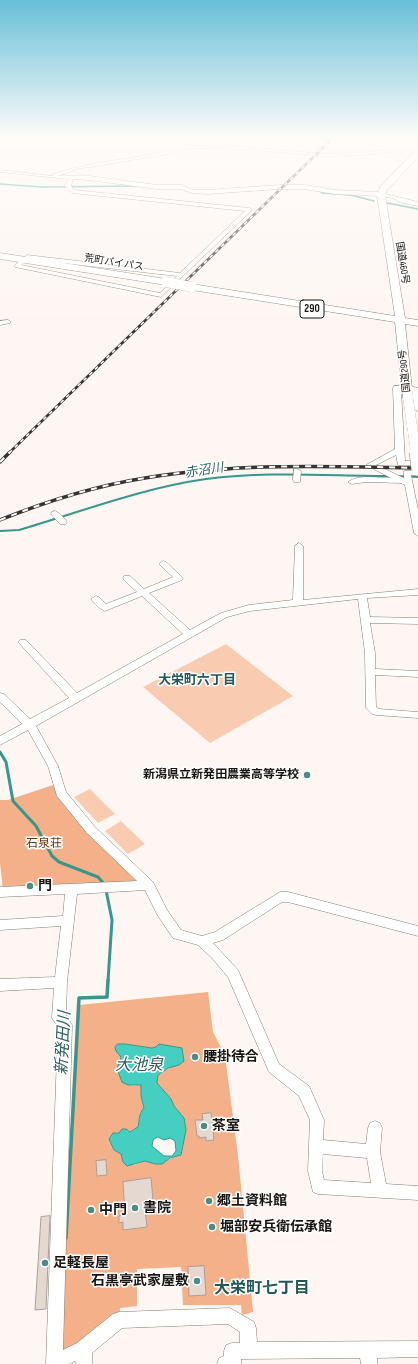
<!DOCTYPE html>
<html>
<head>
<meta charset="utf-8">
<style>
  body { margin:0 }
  canvas { display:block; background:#fef6f2 }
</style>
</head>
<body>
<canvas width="418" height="1364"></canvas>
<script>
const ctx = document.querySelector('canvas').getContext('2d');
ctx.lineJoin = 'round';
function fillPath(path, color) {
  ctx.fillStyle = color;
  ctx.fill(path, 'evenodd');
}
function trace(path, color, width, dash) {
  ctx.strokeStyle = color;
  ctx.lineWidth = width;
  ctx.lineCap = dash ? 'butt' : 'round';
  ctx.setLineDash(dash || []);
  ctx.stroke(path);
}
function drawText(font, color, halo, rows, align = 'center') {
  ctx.font = font + ' "Sofia Sans Condensed","Noto Sans JP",sans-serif';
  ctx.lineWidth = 3;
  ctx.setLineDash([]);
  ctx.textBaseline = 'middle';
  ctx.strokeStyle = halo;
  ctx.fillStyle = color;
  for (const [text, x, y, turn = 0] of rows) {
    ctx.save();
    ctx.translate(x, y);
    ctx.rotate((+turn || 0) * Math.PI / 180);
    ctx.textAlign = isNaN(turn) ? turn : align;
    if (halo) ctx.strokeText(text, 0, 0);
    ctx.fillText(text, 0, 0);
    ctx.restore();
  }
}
fillPath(new Path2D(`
  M 226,644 L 293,696 L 210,743 L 143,687 Z
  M 90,789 L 115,814 L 98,823 L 74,797 Z
  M 121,821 L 145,844 L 128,854 L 105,831 Z`), '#f9ccb1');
fillPath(new Path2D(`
  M 56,784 L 59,793 L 146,884 L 3,890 L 0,863 L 0,800 L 8,800 Z
  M 208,992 L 213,1032 L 225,1055 L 238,1155 L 253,1312 L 242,1315 L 241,1305 L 183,1305 L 181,1267 L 137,1269 L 137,1306 L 120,1308 L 119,1320 L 61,1359 L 60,1347 L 79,1005 ZM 125,1044 L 152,1048 L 175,1047 L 179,1065 L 168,1068 L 158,1075 L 157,1083 L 171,1099 L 174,1106 L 184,1118 L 186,1130 L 178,1156 L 155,1164 L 145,1161 L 134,1165 L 123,1162 L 121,1154 L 114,1150 L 109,1139 L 113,1133 L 130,1132 L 138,1127 L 140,1113 L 144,1108 L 141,1096 L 141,1085 L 132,1086 L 117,1069 Z`), '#f4b189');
const water = new Path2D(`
  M 118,1044 L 125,1044 L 152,1048 L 156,1047 L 159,1044 L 182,1048 L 184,1061 L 179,1065 L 168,1068 L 158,1075 L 157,1083 L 171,1099 L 174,1106 L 184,1118 L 186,1130 L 181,1155 L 170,1158 L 162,1164 L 155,1164 L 145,1161 L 127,1166 L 123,1162 L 121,1154 L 114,1150 L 109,1139 L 113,1133 L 119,1133 L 122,1129 L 126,1129 L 130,1132 L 138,1127 C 140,1118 138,1115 144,1108 L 141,1096 L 141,1085 L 128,1085 L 122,1082 L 117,1069 L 121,1057 L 116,1051 L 115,1047 ZM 158,1137 L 164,1140 L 170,1138 L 175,1141 L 176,1151 L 172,1156 L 164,1156 L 152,1146 L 153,1140 Z`);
fillPath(water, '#45cfc1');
trace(water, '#38978c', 1);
trace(new Path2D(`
  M 0,184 L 42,187 L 137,186
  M 319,190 L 322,193 L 350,195 L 374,201
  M 387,203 L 418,209`), '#38978c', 1.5);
trace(new Path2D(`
  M 397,476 L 418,477
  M 0,531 L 19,530 C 80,512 142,488 206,479 C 265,471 330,476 390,476`), '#38978c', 2);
trace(new Path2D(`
  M 0,752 L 6,762 L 13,801 L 36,826 L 52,856 L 59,862 L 98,877 L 105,885
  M 106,890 L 112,920 L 108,981`), '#38978c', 3);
trace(new Path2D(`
  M 66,1238 L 79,998 L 107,997 L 108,980`), '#38978c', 3.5);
const building = new Path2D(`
  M 211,1113 L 214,1140 L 206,1141 L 206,1137 L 199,1138 L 199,1136 L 197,1136 L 195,1120 L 203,1120 L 202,1114 Z
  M 106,1160 L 107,1175 L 97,1176 L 96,1161 Z
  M 151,1178 L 153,1199 L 144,1200 L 147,1227 L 123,1230 L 123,1222 L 119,1223 L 119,1216 L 125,1215 L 123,1182 Z
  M 50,1216 L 46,1309 L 35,1310 L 41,1217 Z
  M 204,1266 L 206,1295 L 189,1296 L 188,1267 Z`);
fillPath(building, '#e4d8d1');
trace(building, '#ab9f99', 1);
const minor = new Path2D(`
  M 125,136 L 172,138 L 189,145 L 204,136 L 210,136 L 194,146 L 244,147 L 326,154 L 361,153 L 418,146 L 418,148 L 361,155 L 326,156 L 244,149 L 189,148 L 168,154 L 77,169 L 58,176 L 89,176 L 157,185 L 182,185 L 193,190 L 206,190 L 280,185 L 304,185 L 335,190 L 378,192 L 418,202 L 418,206 L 403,203 L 392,198 L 378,196 L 335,194 L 304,189 L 280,189 L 206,194 L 192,193 L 181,189 L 157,189 L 89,180 L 73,179 L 71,186 L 74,190 L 249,208 L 252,210 L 161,297 L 15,267 L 15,265 L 27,255 L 180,273 L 245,211 L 72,193 L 65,186 L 68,179 L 0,172 L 0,170 L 53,176 L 53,174 C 96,160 141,159 185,147 L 171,140 ZM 28,259 L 177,276 L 160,293 L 21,265 Z
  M 8,320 L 10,321 L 10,323 L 0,325 L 0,321 Z
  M 406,385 L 418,388 L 418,411 L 414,409 L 412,390 L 401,390 L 405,461 L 418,461 L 418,465 L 398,465 L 396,455 L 376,465 L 404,478 L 404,471 L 418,471 L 418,475 L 411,475 L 418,510 L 418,536 L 414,533 L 405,485 L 401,483 L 366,482 L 352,484 L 348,482 C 358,474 379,478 391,478 L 366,465 L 395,449 L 393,388 L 394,386 Z
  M 294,469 L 297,469 L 301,471 L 300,482 L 294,482 L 293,480 Z
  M 55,511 C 60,513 64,518 67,522 L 66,524 L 60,524 L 51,514 L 52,512 Z
  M 299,543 L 303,546 L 303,600 L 418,589 L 418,595 L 367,598 L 370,617 L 418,618 L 418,624 L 370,623 L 375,653 L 375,669 L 418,671 L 418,677 L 375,675 L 376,707 L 379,709 L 418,712 L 418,718 L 376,715 L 372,714 L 366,708 L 365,653 L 358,599 L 250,611 L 227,617 L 36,726 L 58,766 L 66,792 L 95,827 L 153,882 L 167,910 L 181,930 L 202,936 L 215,932 L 280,892 L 288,892 L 418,926 L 418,936 L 288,902 L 282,902 L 223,940 L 213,943 L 238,970 L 279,1064 L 309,1086 L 324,1120 L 323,1140 L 366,1144 L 368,1128 L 370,1123 L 375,1121 L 380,1123 L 382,1128 L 380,1152 L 386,1184 L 418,1186 L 418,1200 L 318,1194 L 313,1192 L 308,1171 L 310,1120 L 299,1096 L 269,1072 L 228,977 L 212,958 L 198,945 L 173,938 L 158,916 L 145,890 L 77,894 L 67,982 L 66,1016 L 72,1025 L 63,1350 L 77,1343 L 113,1314 L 119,1312 L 230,1308 L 254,1322 L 256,1328 L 257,1342 L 418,1341 L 418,1357 L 377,1358 L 377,1364 L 361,1364 L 360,1358 L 241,1359 L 241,1364 L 217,1364 L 219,1358 L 224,1356 L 224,1351 L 226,1345 L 232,1343 L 240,1343 L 240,1332 L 228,1324 L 122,1328 L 92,1353 L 92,1364 L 76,1364 L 75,1361 L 69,1364 L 46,1364 L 58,1027 L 52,1018 L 54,988 L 0,991 L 0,979 L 55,977 L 61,926 L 0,930 L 0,920 L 63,916 L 65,894 L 0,897 L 0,887 L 137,881 L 87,833 L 57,796 L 48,766 L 28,730 L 0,745 L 0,736 L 22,724 L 0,702 L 0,693 L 4,694 L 30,719 L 69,698 L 20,644 L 18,642 L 20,640 L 26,640 L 77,693 L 183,634 L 142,596 L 105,611 C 100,609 95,604 91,599 L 96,596 L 99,597 L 106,604 L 137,592 L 124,580 L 123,578 L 124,576 L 130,576 L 144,589 L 173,577 L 159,564 L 163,561 L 166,562 L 183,578 L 182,580 L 149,593 L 190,630 L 221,613 L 249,605 L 293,600 L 295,546 ZM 323,1154 L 367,1158 L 371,1183 L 324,1180 L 322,1171 Z`);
const highway = new Path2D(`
  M 415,151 L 418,151 L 418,157 L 387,190 L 385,195 L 405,318 L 418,320 L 418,326 L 405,324 L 413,398 L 412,400 L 404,400 L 403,398 L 395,322 L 192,290 L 187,287 L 192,284 L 395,316 L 377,195 L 380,187 Z
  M 0,253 L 166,279 L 171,282 L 166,285 L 0,259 Z`);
trace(minor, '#857b74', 1);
trace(highway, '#857b74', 1);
fillPath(minor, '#fff');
fillPath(highway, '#fff');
const railFar1 = new Path2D(`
  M 9,453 L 335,136`);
const rail = new Path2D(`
  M 0,462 L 10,452
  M 0,520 C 47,501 95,486 145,478 C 235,463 327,466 418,468`);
trace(railFar1, '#383432', 2.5);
trace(rail, '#383432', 3.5);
trace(railFar1, '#fff', 1.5, [4]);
trace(rail, '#fff', 2, [6]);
const highwayBridgeFar1 = new Path2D(`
  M 166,282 L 192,287
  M 408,398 L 416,453`);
const highwayBridge = new Path2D(`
  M 416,452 L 418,469`);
trace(highwayBridgeFar1, '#857b74', 10, []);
trace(highwayBridge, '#857b74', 14, []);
trace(highwayBridgeFar1, '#fff', 10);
trace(highwayBridge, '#fff', 13);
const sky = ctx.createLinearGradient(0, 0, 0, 327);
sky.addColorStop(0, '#67bfd8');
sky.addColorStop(0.42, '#fffbf9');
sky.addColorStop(1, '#fffbf900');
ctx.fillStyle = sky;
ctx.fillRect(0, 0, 418, 327);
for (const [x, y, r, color] of [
  [307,775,4,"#488e86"],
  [30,886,4,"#488e86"],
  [195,1057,4,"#488e86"],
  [204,1126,4,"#488e86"],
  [209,1201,4,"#488e86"],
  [135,1208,4,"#488e86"],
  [91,1210,4,"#488e86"],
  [212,1227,4,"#488e86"],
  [45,1263,4,"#488e86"],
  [197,1281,4,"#488e86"]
]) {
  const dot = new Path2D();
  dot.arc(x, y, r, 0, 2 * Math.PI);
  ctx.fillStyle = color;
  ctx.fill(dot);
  trace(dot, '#fff', 1.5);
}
drawText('10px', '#181412', '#fff', [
  ["荒町バイパス",114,263,9],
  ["国道460号",402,263,81],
  ["国道290号",405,371,-96]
]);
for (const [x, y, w] of [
  [312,309,24]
]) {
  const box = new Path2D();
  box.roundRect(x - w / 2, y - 9, w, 18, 3);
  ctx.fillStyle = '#fff';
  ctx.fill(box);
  trace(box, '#181412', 1);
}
drawText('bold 11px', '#181412', null, [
  ["290",312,309]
]);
drawText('bold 12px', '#181412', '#fff', [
  ["新潟県立新発田農業高等学校",299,775]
], 'right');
drawText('12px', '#6b3711', '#fff', [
  ["石泉荘",44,844]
]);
drawText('italic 13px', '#2b625c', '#fff', [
  ["赤沼川",204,471,-9]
]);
drawText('bold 13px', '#215a54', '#fff', [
  ["大栄町六丁目",197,681]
]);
drawText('bold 14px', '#181412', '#fff', [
  ["門",38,886],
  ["腰掛待合",203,1057],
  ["茶室",212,1126],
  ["郷土資料館",217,1201],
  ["書院",143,1208],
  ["中門",99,1210],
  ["堀部安兵衛伝承館",220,1227],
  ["足軽長屋",53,1263],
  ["石黒亭武家屋敷",189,1281,"right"]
], 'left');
drawText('italic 16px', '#2b625c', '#fff', [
  ["新発田川",64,1043,-87],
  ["大池泉",139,1066]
]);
drawText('bold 16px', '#215a54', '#fff', [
  ["大栄町七丁目",262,1289]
]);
</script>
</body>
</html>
